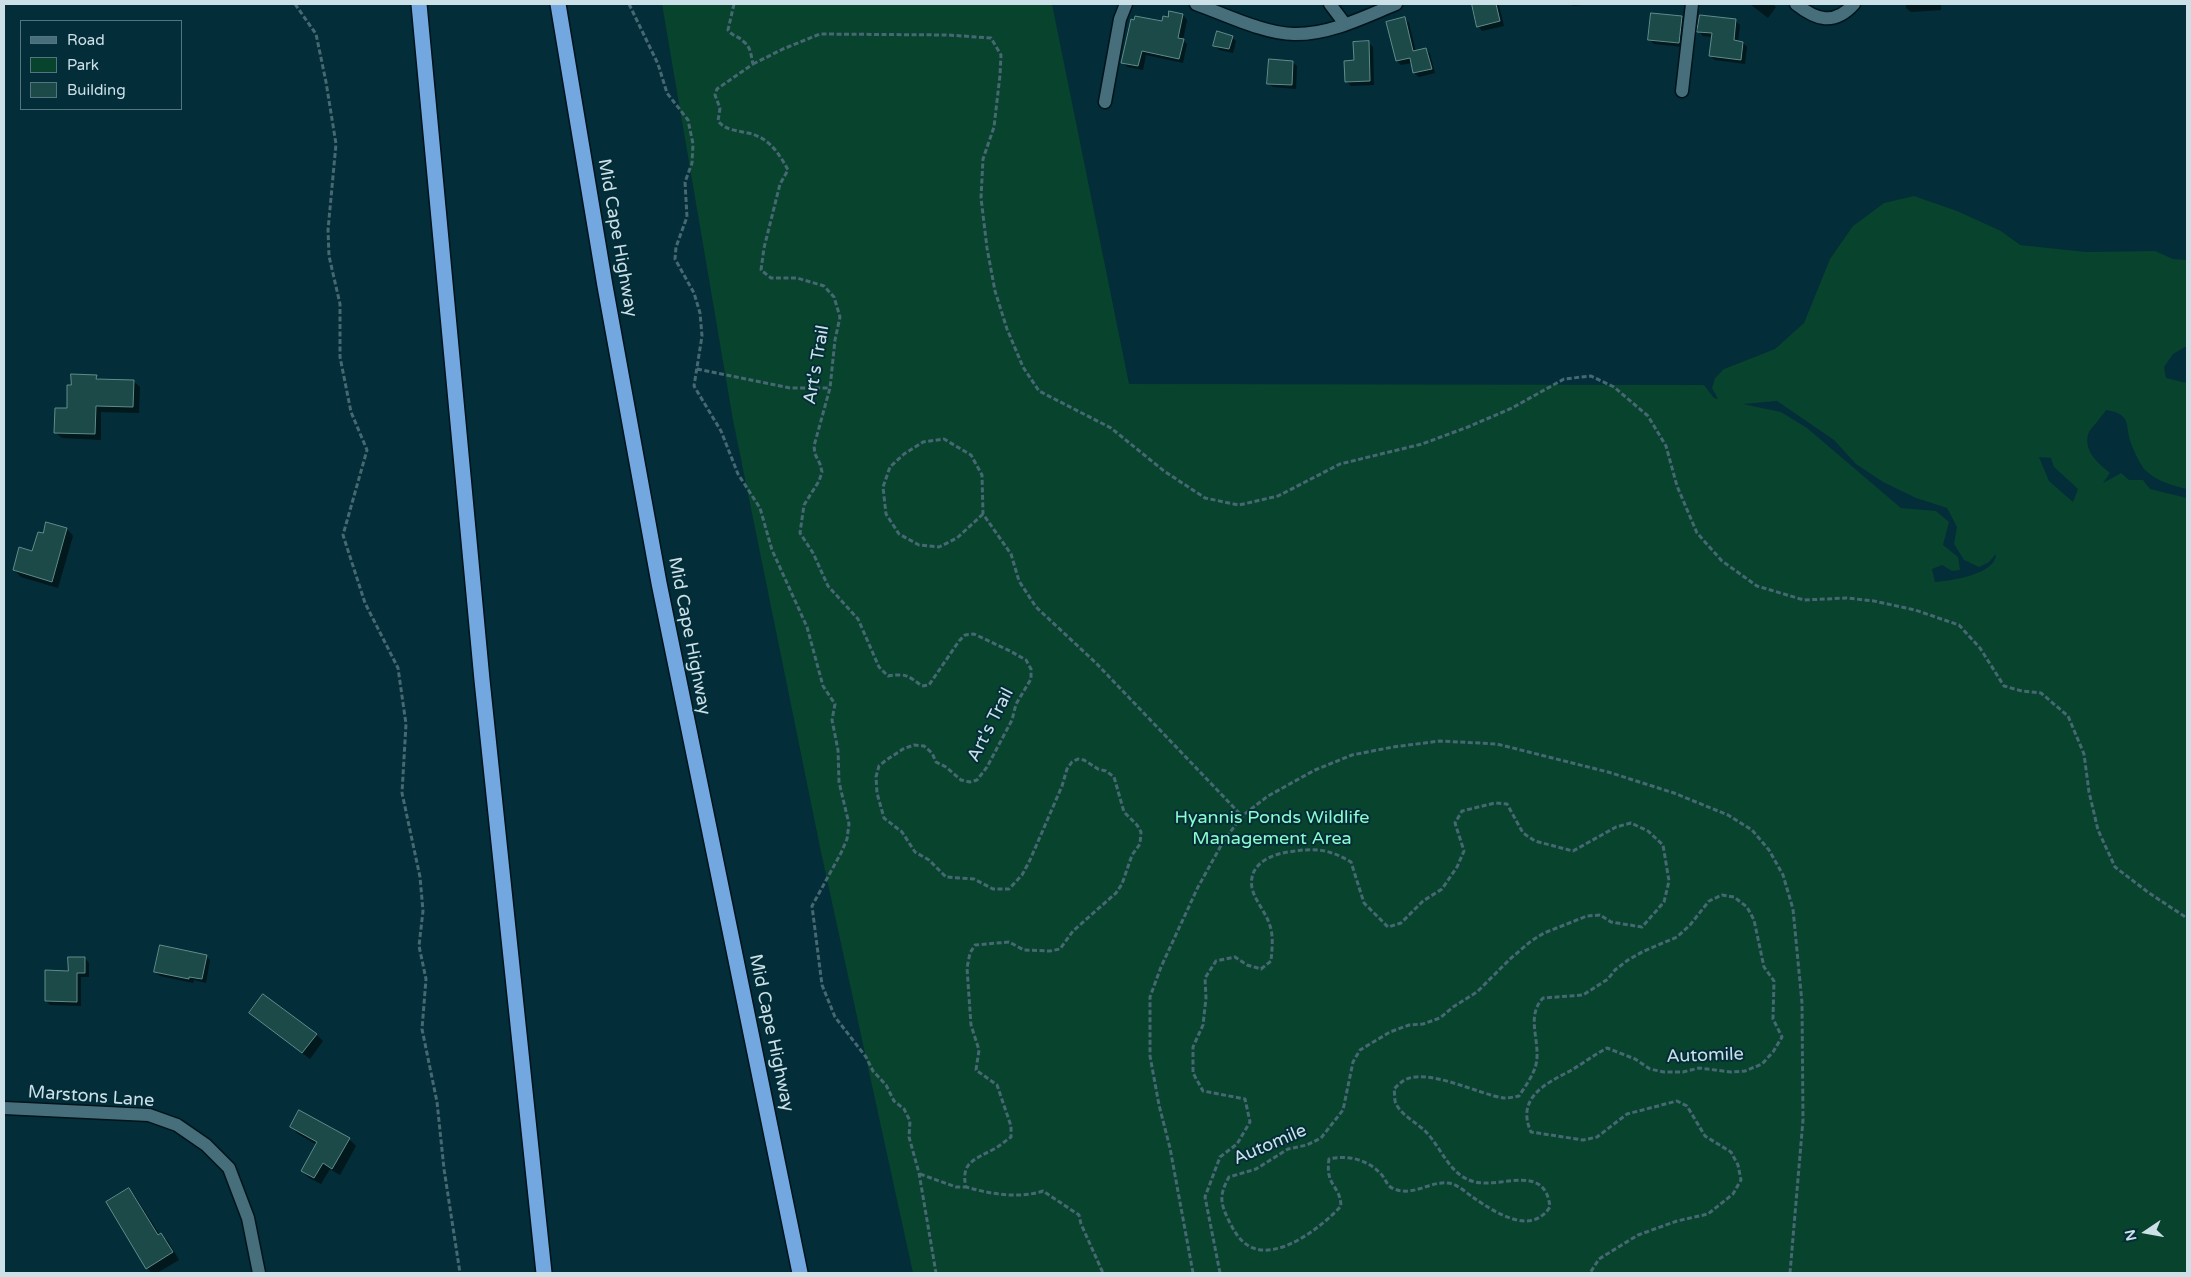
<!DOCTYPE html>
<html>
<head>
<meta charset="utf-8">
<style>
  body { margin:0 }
  #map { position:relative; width:2191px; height:1277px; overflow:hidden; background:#032d38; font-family:"Varela Round",sans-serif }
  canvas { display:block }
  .frame { position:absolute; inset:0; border:5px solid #cce0e8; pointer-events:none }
  .legend { position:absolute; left:20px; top:20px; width:162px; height:90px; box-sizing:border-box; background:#032d38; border:1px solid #53757e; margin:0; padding:6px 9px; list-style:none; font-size:15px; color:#cce0e8 }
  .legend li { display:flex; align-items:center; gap:10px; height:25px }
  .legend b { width:25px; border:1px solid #53757e }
  .north { position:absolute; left:2121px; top:1207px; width:50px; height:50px; -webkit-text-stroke:4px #032d38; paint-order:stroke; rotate:258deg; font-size:14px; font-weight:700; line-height:20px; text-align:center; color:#cce0e8 }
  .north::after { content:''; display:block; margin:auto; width:18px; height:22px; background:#cce0e8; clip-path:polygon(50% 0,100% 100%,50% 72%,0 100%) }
</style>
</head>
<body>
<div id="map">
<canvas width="2191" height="1277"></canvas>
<div class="frame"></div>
<ul class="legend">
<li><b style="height:6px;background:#476e7b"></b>Road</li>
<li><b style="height:14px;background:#08432e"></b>Park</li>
<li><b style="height:14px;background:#1b4a49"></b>Building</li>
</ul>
<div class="north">N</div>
</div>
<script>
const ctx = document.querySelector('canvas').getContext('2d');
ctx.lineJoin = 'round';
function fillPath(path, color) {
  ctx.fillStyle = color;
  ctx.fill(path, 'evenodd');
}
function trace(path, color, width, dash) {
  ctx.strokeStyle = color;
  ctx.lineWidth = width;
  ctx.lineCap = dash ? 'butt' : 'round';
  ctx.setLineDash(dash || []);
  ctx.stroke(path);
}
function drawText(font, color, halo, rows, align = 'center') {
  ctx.font = font + ' "Varela Round",sans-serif';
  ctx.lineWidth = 4;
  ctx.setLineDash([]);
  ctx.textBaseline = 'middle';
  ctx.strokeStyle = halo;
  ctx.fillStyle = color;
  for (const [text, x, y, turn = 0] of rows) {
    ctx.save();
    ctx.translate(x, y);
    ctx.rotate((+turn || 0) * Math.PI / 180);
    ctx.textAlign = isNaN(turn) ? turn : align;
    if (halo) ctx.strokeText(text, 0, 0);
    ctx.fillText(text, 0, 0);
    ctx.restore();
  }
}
fillPath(new Path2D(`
  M 662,4 L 1052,4 L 1129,384 L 1704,385 L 1714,398 L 1718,399 L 1712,388 L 1715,378 L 1724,369 L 1775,349 L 1804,323 L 1830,259 L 1853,226 L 1884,203 L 1914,196 L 1957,211 L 2001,231 L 2020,245 L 2086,252 L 2155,251 L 2173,259 L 2187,260 L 2187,346 L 2173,354 L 2164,367 L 2166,378 L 2187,383 L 2187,489 C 2173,486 2156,481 2145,470 C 2140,464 2133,450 2131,443 C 2124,424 2133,415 2106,410 C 2103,415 2091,429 2089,432 C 2082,450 2098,463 2110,473 L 2103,483 L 2121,473 L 2129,480 L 2143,480 L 2150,489 L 2187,498 L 2187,1273 L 913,1273 L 821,852 L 733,420 ZM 1777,401 L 1834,440 L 1856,464 L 1883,482 L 1916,498 L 1947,508 L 1957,527 L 1954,544 L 1964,560 L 1979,567 L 1989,562 L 1996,554 C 1996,574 1951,581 1935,582 L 1932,569 L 1942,565 L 1952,571 L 1960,570 L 1958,557 L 1943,545 L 1949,522 L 1936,511 L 1901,508 L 1807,428 L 1781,412 L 1743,404 ZM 2039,457 L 2051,458 L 2054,467 L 2078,489 L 2073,502 L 2049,481 Z`), '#08432e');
fillPath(new Path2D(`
  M 1482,4 L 1499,5 L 1504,26 L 1482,31 L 1478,26 L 1473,6 Z
  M 1570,4 L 1592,4 L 1573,6 Z
  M 1750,4 L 1773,4 L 1776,7 L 1768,18 Z
  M 1906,4 L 1941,4 L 1941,10 L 1911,12 L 1906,8 Z
  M 1183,15 L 1187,20 L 1183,40 L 1187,44 L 1183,63 L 1146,55 L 1143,70 L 1127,67 L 1123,62 L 1163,23 L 1169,18 Z
  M 1682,17 L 1686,22 L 1683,47 L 1654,44 L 1649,39 Z
  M 1405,19 L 1409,23 L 1416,52 L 1426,49 L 1430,54 L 1435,73 L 1419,77 L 1414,73 L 1412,63 L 1401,65 L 1397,61 Z
  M 1735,21 L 1740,25 L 1738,42 L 1743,43 L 1747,47 L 1745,64 L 1715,60 L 1710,56 L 1712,37 L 1703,36 L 1698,31 Z
  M 1232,37 L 1236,41 L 1233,53 L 1219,50 L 1215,45 Z
  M 1368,42 L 1373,47 L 1374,85 L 1351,86 L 1347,82 L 1355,62 Z
  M 1292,62 L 1297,66 L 1296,89 L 1273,87 L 1268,83 Z
  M 96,376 L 100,380 L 133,381 L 140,387 L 139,413 L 101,412 L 101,440 L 62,438 L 55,432 L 68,409 Z
  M 67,529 L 73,536 L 58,588 L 21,577 L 14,570 L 33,552 L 43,535 Z
  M 206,956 L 210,960 L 206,983 L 194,980 L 193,983 L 160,976 L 155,972 Z
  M 85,958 L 89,963 L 89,977 L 81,977 L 81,1006 L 50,1005 L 46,1001 L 69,972 Z
  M 251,1013 L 316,1034 L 323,1041 L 310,1059 Z
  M 291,1127 L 349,1139 L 356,1146 L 340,1175 L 330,1169 L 321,1184 L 309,1178 L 302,1171 L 317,1145 L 298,1134 Z
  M 129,1190 L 135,1196 L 160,1235 L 161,1235 L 168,1241 L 179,1260 L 157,1273 L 152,1273 L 147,1268 Z`), '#0007');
const building = new Path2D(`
  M 1472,4 L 1496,4 L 1500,21 L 1477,27 Z
  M 1169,11 L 1183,14 L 1178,38 L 1184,39 L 1179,59 L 1142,51 L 1138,66 L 1121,63 L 1131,19 L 1134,20 L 1135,16 L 1162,21 L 1163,16 L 1168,17 Z
  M 1651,13 L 1682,16 L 1679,43 L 1648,40 Z
  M 1700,15 L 1736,19 L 1734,40 L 1743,42 L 1741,60 L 1709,56 L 1712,33 L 1697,32 Z
  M 1405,17 L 1413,51 L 1426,48 L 1432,69 L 1413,73 L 1410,58 L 1396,61 L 1386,22 Z
  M 1217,31 L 1233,36 L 1229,49 L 1213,46 Z
  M 1369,41 L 1370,81 L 1345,82 L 1344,61 L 1354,60 L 1353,42 Z
  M 1269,59 L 1293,61 L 1292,85 L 1267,84 Z
  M 71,374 L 97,375 L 96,379 L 134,380 L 133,407 L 96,406 L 95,434 L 54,433 L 55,408 L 67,408 L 67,385 L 71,385 Z
  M 46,522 L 67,528 L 52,582 L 13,570 L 19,547 L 32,551 L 38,532 L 43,533 Z
  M 160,945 L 207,955 L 202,979 L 189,977 L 189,979 L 154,972 Z
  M 68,957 L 85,957 L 85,973 L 77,973 L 77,1002 L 45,1001 L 45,970 L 68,971 Z
  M 263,994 L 317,1034 L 302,1053 L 249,1013 Z
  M 299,1110 L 350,1138 L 332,1169 L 323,1163 L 314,1178 L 301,1171 L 317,1142 L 290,1127 Z
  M 129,1188 L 158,1235 L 161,1233 L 173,1252 L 146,1269 L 106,1202 Z`);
fillPath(building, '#1b4a49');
trace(building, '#608c8a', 1);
const minor = new Path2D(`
  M 1196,4 C 1224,14 1267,35 1296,34 C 1331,34 1364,17 1396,4
  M 1330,4 L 1345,24
  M 1796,4 C 1816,20 1834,26 1854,4
  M 1682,91 L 1692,4
  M 1105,102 L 1120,19 L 1126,4
  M 4,1108 L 149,1115 L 177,1125 L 206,1145 L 229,1168 L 248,1218 L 259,1273`);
const motorway = new Path2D(`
  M 419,4 L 482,680 L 544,1273
  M 558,4 L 605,286 L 659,583 L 800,1273`);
trace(minor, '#00141c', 15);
trace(motorway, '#00141c', 18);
trace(new Path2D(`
  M 295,4 L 316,34 L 326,82 L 336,144 L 328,230 L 329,256 L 340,304 L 340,357 L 351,412 L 367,450 L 343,535 L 365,603 L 398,668 L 406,724 L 402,793 L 420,877 L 423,911 L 419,946 L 426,979 L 422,1029 L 437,1102 L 444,1169 L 460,1273
  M 629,4 L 658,64 L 667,93 L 688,120 L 693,144 L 692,163 L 685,182 L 687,217 L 676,247 L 675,259 L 694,293 L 700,313 L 702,336 L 694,386 L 721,431 L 738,474 L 760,508 L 772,550 L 807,627 L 823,686 L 835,704 L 832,720 L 838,750 L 839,782 L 849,824 L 847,839 L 841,853 L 812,906 L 822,985 L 835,1017 L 866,1057 L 873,1071 L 886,1085 L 894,1101 L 904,1109 L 910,1121 L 909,1137 L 919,1173 L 936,1273
  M 734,4 L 728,30 C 733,37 739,36 744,42 C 751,47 751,56 753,64 L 717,89 L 715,95 L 720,108 L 718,121 C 727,133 745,130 757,136 C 772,142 781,157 788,170 L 780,184 L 764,248 L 761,270 L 771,278 L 797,278 L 824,286 L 834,297 L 840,317 L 835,340 L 830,388 L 814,446 L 815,454 L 820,464 L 822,472 L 819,481 L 804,505 L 800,533 L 813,553 L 828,586 L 858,619 L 879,667 L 888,676 C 907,673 908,676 922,686 L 929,685 L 959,641 L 965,635 L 974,634 L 1010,651 L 1026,660 L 1031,669 L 1031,679 L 1016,704 L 1012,720 L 987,767 L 977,780 L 970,782 L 961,780 L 946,767 L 936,762 L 932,753 L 924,746 L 914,745 L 903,749 L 885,761 L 879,766 L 876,777 L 877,793 L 884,818 L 902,832 L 915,852 L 929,860 L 946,877 L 974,879 L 993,889 L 1009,889 L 1022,875 L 1030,860 L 1062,786 L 1067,769 L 1072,762 L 1078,759 L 1084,760 L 1098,769 L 1106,771 L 1114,777 L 1124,812 L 1137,825 L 1141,832 L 1140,844 L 1132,855 L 1122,884 L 1116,893 L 1073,931 L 1060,949 L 1050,951 L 1024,950 L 1009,942 L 975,945 L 970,953 L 967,968 L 971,1025 L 979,1050 L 976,1070 L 997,1085 L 1011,1126 L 1011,1137 C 1005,1141 1000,1146 994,1149 C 976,1159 960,1162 966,1187 C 990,1194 1019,1199 1043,1191 L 1079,1215 L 1081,1224 L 1103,1273
  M 753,64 L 783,49 L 820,34 L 948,35 L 991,38 L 1001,55 L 1000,75 L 994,127 L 983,159 L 981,198 L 987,248 L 995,291 L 1007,329 L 1023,367 L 1039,391 L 1111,428 L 1164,471 L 1205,498 L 1239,505 L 1278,496 L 1340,464 L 1422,444 L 1468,427 L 1512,408 L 1564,379 L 1591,376 L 1614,387 L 1648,416 L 1666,446 L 1677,486 L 1697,533 L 1722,561 L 1757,586 L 1804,600 L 1847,598 L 1874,601 L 1915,610 L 1959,625 L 1980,648 L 2004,686 L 2022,691 L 2041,693 L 2068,716 L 2084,754 L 2089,792 L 2098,830 L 2115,867 L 2149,893 L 2187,918
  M 697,369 L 790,388 L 830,388
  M 983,514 L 957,538 L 939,547 L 919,545 L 899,534 L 886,514 L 883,487 L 890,467 L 904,454 L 923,442 L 944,439 L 971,455 L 982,475 L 983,514 L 1011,554 L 1019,581 L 1036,607 L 1096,663 L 1242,816
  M 920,1174 L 956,1187 L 966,1187
  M 1193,1273 L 1170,1148 L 1159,1105 L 1150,1056 L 1150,997 L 1161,967 L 1198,887 L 1223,842 L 1242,816 L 1268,796 L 1315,770 L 1352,755 L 1393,747 L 1440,741 L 1497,744 L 1608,772 L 1674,793 L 1728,815 L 1752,830 L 1769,850 L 1783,875 L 1793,909 L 1802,1003 L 1803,1120 L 1790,1273
  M 1220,1273 L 1205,1197 L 1220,1157 L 1237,1144 L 1250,1122 L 1245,1099 L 1203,1091 L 1193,1073 L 1193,1047 L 1203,1025 L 1206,998 L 1205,978 L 1216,961 L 1235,957 L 1247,965 L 1261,969 L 1271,961 C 1272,949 1274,935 1269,923 C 1265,911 1255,901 1252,888 C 1248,865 1269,855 1288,852 C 1314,848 1327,848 1351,862 L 1364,903 L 1388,927 L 1401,923 L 1423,901 L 1442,889 L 1457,867 L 1464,851 L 1455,823 L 1462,811 L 1495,803 L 1507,804 L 1523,833 L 1535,841 L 1573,851 L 1616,827 L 1631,823 L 1648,831 L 1663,845 L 1669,881 L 1664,902 L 1642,927 L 1611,922 L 1600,915 L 1587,916 L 1544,933 L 1531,941 L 1510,959 L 1477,992 L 1453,1007 L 1440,1018 L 1423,1024 L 1409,1025 L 1390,1032 L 1360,1050 L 1353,1062 L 1343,1110 L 1321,1138 L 1307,1145 L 1288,1149 L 1256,1169 L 1229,1177 C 1219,1195 1220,1203 1229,1221 C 1234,1231 1240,1242 1251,1247 C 1279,1261 1324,1225 1341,1206 C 1340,1184 1325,1187 1329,1159 C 1348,1155 1367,1159 1381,1174 C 1385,1178 1387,1186 1392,1188 C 1413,1198 1428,1181 1448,1183 C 1458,1184 1466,1193 1474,1198 C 1496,1213 1531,1236 1550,1207 C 1545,1163 1503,1188 1475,1182 C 1450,1176 1442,1149 1427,1133 C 1418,1123 1403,1117 1396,1104 C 1394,1100 1395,1094 1394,1089 C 1397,1086 1400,1083 1403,1081 C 1425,1066 1480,1095 1504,1098 C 1509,1098 1514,1097 1519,1096 C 1526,1085 1537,1071 1537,1057 C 1538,1036 1527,1015 1543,998 L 1583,995 L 1608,979 L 1615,970 L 1628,960 L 1644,951 L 1677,937 L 1690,925 L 1709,901 L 1722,895 L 1734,897 L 1747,907 L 1754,920 L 1764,967 L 1774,981 L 1773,1019 L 1782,1037 L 1773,1052 L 1762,1064 L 1745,1071 L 1731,1072 L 1699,1068 L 1683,1072 L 1664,1072 L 1650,1069 L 1635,1059 L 1607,1048 C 1594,1055 1582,1064 1570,1071 C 1544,1084 1516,1099 1531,1132 L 1583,1140 L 1597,1137 L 1627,1114 L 1677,1101 L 1687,1106 L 1705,1136 L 1731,1152 L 1738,1165 L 1741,1180 L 1733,1194 L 1708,1214 L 1677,1221 L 1638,1235 L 1599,1259 L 1590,1273`), '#456872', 3, [5, 2.5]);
trace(minor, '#476e7b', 12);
trace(motorway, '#72a7e0', 15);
drawText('18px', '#cce0e8', '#032d38', [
  ["Mid Cape Highway",617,238,80],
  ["Art's Trail",817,365,-80],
  ["Mid Cape Highway",689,636,79],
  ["Art's Trail",991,725,-63],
  ["Mid Cape Highway",771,1033,78],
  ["Automile",1705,1056,-2],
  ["Marstons Lane",91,1097,4],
  ["Automile",1270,1145,-23]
]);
drawText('18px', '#8bfcca', '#032d38', [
  ["Hyannis Ponds Wildlife",1272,818],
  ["Management Area",1272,839]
]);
</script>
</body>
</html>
